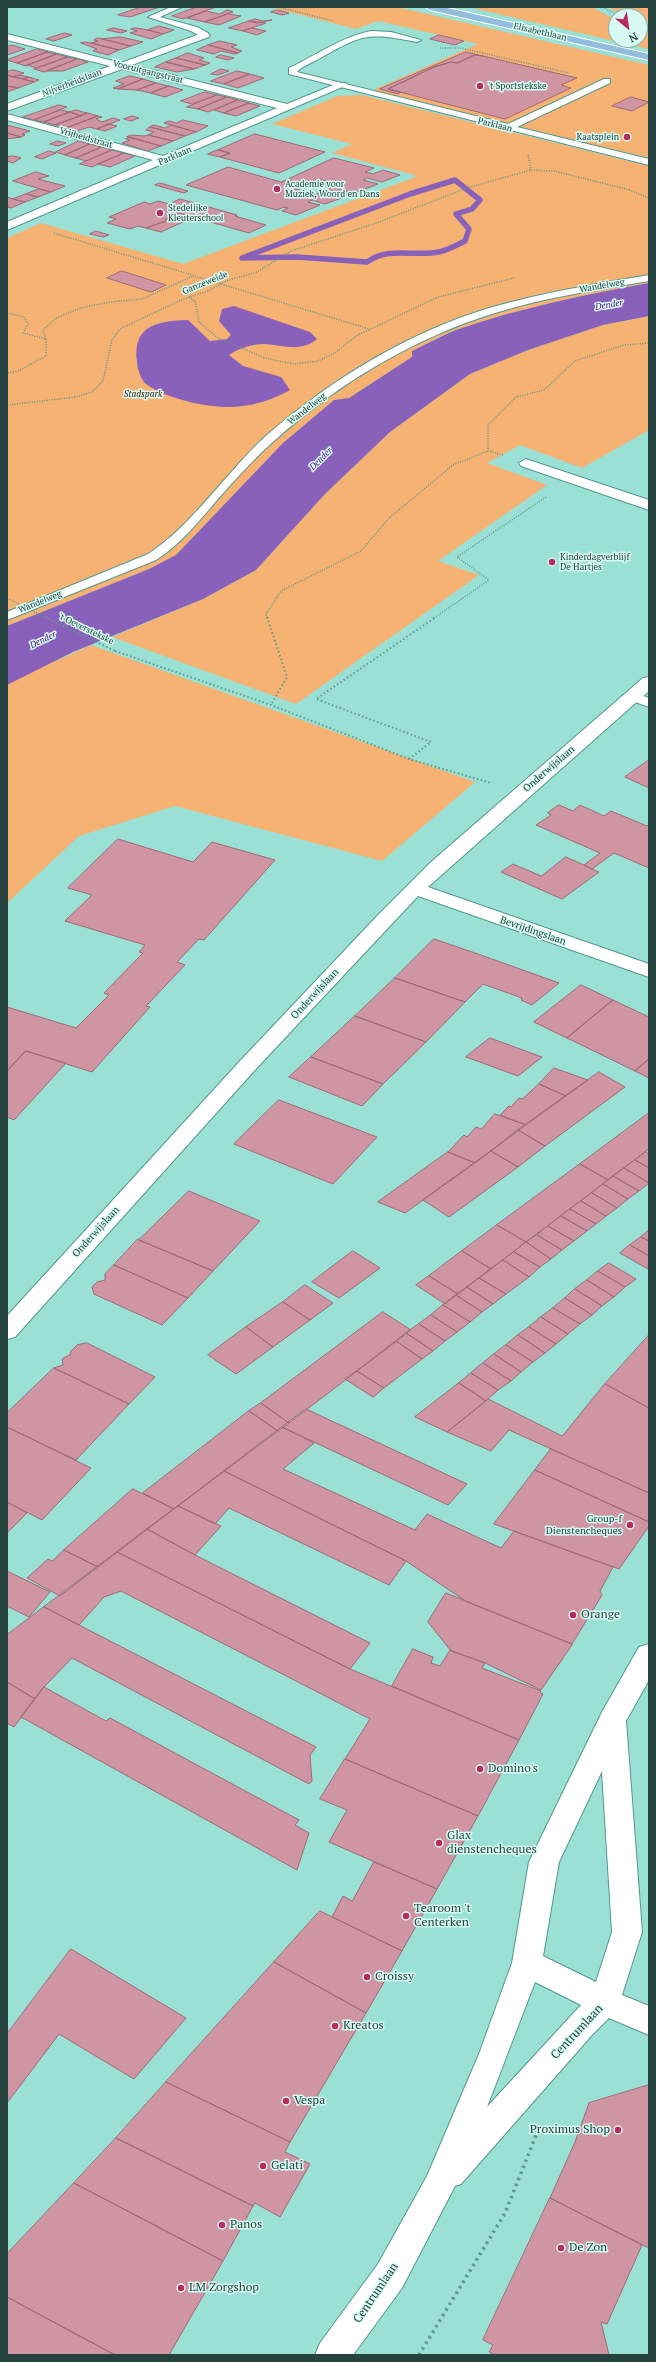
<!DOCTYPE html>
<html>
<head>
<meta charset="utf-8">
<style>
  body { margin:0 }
  #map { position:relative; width:656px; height:2362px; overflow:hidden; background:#9ae0d5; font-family:"PT Serif",serif }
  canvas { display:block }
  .frame { position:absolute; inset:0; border:8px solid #25423e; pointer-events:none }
  .north { position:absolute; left:608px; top:8px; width:40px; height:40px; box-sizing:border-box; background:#d7faf3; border:1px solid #90b0ab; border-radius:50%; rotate:151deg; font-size:11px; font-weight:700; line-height:16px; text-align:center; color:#25423e }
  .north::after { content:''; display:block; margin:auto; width:14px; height:18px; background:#b82b60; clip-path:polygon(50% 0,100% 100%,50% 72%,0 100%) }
</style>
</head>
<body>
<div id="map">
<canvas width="656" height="2362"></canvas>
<div class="frame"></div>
<div class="north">N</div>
</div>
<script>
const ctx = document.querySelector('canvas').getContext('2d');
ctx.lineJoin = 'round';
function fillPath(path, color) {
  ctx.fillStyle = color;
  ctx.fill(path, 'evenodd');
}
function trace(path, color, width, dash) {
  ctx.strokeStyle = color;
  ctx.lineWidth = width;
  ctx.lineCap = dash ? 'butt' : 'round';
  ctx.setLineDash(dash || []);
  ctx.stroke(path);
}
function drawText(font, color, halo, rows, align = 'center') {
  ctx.font = font + ' "PT Serif",serif';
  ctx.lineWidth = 3;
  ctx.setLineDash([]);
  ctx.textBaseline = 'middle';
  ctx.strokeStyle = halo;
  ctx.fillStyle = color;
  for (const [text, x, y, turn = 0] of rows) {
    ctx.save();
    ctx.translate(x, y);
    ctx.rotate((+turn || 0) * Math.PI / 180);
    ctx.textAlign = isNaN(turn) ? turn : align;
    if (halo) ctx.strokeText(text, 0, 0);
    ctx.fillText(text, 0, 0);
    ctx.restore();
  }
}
fillPath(new Path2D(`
  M 269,7 L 397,7 L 649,65 L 649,158 L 371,91 L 478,44 L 378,21 L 356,29 Z
  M 468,7 L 592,7 L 616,20 L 616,40 L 640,40 L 640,27 L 649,29 L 649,49 Z
  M 608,7 L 649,7 L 649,23 L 640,21 L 640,16 L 625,16 Z
  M 362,95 L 649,166 L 649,283 C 584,295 519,308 456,330 C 441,335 427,344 412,351 L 412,357 L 349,398 L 334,400 L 283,443 L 176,555 L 149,569 L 7,626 L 7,238 L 41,223 L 183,264 L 418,176 L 332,153 L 352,144 L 272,124 L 337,96 Z
  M 649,316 L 649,430 L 582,468 L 520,445 L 487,463 L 547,485 L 438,561 L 479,575 L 296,704 L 112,637 L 203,599 L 256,570 L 325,494 L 390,432 L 470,374 L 528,350 L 603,325 Z
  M 91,645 L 475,782 L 382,861 L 175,806 L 79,836 L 7,903 L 7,685 L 25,675 Z`), '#f6b272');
fillPath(new Path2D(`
  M 649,283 L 649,316 L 603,325 L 528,350 L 470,374 L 390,432 L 325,494 L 256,570 L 203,599 L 73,652 L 7,685 L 7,626 L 149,569 L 176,555 L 283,443 L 334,400 L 349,398 L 412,357 L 412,351 C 427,344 441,336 456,330 C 519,308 584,295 649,283 Z
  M 234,306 L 310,332 L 317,339 C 300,353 283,345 264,344 C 251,344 240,348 229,355 L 243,366 L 281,377 L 290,390 C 254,411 215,411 176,398 C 166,395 154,390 146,384 C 141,380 137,368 137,362 C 132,325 158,321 188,320 L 210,341 L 227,339 L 231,335 L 219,321 L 222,309 Z`), '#8960ba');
trace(new Path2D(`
  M 455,180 L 480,200 L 472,209 L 456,214 L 469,229 L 465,241 C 457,245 448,250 439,252 C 414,257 390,246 367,262 L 297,257 L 242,258 L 410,194 Z`), '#8960ba', 5.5);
const building = new Path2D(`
  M 141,7 L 160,7 L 130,17 L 118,15 Z
  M 197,7 L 216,7 L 183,19 L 172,16 Z
  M 228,10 L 233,12 L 205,22 L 187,18 L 206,11 L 219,14 Z
  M 278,10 L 289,13 L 282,15 L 271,12 Z
  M 228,14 L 241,16 L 219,25 L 205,22 Z
  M 255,19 L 263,21 L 272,20 L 257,23 L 249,21 Z
  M 249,21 L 266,23 L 243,31 L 229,28 Z
  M 159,26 L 174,30 L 163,34 L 148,30 Z
  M 114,28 L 127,31 L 121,33 L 107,30 Z
  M 136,28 L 148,30 L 163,34 L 151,39 L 130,33 L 137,31 L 131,29 Z
  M 252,28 L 266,31 L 257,35 L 243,31 Z
  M 65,33 L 72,35 L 54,41 L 46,39 Z
  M 439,35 L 464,41 L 455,45 L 430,39 Z
  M 120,37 L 125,38 L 143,42 L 131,46 L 102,39 Z
  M 98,38 L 102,39 L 131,46 L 119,50 L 91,43 L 98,41 L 94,40 Z
  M 220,41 L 237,45 L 231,47 L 242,51 L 238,53 L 208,45 Z
  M 85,42 L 91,43 L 119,50 L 108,55 L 93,51 L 97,49 L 81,43 Z
  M 12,45 L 25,49 L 7,55 L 7,47 Z
  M 208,45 L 238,53 L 234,54 L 221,51 L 214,54 L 197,50 Z
  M 37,49 L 48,52 L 17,63 L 7,60 Z
  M 48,52 L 57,54 L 26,66 L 17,63 Z
  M 466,52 L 483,56 L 475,55 L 457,63 L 451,62 L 434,67 L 388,89 L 401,92 L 398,94 L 380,89 Z
  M 188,53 L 204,58 L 199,60 L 210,63 L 205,65 L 176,58 Z
  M 57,54 L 68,57 L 37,68 L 27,65 Z
  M 221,55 L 234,58 L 228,60 L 216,57 Z
  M 475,55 L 483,56 L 577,78 L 561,85 L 571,88 L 505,119 L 388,89 L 434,67 L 451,62 L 457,63 Z
  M 68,57 L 77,59 L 44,72 L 34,69 Z
  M 176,58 L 205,65 L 194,69 L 166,62 Z
  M 77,59 L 88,62 L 63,71 L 47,71 Z
  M 166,62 L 194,69 L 177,72 L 155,67 Z
  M 221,69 L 229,71 L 218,75 L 211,74 Z
  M 13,70 L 24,73 L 13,77 L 7,75 L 7,72 Z
  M 237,71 L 250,74 L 224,84 L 211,81 Z
  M 250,74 L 264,78 L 238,88 L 224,84 Z
  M 7,75 L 23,79 L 34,82 L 18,88 L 7,86 Z
  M 19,75 L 29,77 L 23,79 L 13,77 Z
  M 130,76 L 143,79 L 118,89 L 113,88 L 124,84 L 116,81 Z
  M 29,77 L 39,80 L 34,82 L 23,79 Z
  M 143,79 L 156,83 L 137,90 L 118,89 Z
  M 156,83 L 169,86 L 151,93 L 137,90 Z
  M 7,86 L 18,88 L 7,92 Z
  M 169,86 L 183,90 L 165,97 L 151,93 Z
  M 205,92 L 217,95 L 192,104 L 181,101 Z
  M 217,95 L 227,97 L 198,109 L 187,107 Z
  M 227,97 L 238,100 L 208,112 L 198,109 Z
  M 631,97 L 649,102 L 632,111 L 612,106 Z
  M 238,100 L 249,103 L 224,113 L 214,110 Z
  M 249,103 L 260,106 L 236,116 L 224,113 Z
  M 59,105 L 67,107 L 34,120 L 23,117 Z
  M 61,110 L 70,112 L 44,122 L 34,120 Z
  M 76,110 L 87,113 L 81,116 L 70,112 Z
  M 70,112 L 81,116 L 55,125 L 44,122 Z
  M 88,113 L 98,116 L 66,128 L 55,125 Z
  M 98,116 L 102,117 L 96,119 L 102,122 L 113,118 L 120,120 L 97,129 L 89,127 L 77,131 L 66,128 Z
  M 132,116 L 139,118 L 131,121 L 124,119 Z
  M 183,120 L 208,126 L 196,132 L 164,123 L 169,121 L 176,123 Z
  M 109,124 L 117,126 L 105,131 L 97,129 Z
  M 7,125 L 30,131 L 22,134 L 25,135 L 21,137 L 7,133 Z
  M 154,125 L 165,128 L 171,125 L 196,132 L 185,136 L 150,127 Z
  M 150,127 L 185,136 L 173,141 L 148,135 L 154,132 L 146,130 Z
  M 7,133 L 21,137 L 7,139 Z
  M 255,134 L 325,152 L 279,173 L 220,157 L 230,153 L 218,150 Z
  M 131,135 L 144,136 L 148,135 L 173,141 L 161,146 L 127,137 Z
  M 130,137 L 161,146 L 148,151 L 122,143 L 130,140 L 126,139 Z
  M 58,141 L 66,143 L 58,146 L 50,144 Z
  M 79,141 L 90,144 L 65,155 L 56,152 Z
  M 90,144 L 102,147 L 76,158 L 65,155 Z
  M 102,147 L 112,150 L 86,161 L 76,158 Z
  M 112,150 L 124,153 L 92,167 L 80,164 Z
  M 218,150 L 230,153 L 220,157 L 208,154 Z
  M 49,151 L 56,153 L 42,159 L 35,157 Z
  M 124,153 L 135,156 L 110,167 L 98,164 Z
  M 14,156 L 21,158 L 13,163 L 7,161 L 7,157 Z
  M 334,158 L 374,168 L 365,172 L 373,174 L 383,170 L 400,175 L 382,182 L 367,178 L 363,180 L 378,184 L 354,193 L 341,190 L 337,191 L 350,195 L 325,204 L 312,200 L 308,202 L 320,205 L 296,215 L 282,211 L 288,208 L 284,207 L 277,210 L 186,185 L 228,167 L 281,182 ZM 318,179 L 338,184 L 315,195 L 296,189 Z
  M 36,172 L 49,176 L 38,179 L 65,186 L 51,192 L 13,181 Z
  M 160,183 L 188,191 L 184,193 L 155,185 Z
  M 39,189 L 51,192 L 38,197 L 26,194 Z
  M 26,194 L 38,197 L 25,202 L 13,199 Z
  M 7,197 L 13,199 L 25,202 L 11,208 L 7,207 Z
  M 180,199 L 237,215 L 235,216 L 266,225 L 249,233 L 179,213 L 166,219 L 166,221 L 146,228 L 138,226 L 130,229 L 107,223 L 116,219 L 109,217 L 144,202 L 150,204 L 158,201 L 169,204 Z
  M 179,213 L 194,217 L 161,232 L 146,228 L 166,221 L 166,219 Z
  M 96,231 L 109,235 L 103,237 L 90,234 Z
  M 122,271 L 166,285 L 151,292 L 107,278 Z
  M 649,760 L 649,788 L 625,777 Z
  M 559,805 L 573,811 L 580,805 L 604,816 L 611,811 L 647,826 L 649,824 L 649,868 L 614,853 L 592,869 L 584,865 L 600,853 L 536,825 L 551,815 L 548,813 Z
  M 118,839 L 193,862 L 212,842 L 275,860 L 204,940 L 199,939 L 177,962 L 185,965 L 146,1006 L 150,1007 L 92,1072 L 26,1051 L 7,1071 L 7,1007 L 76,1028 L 109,995 L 104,993 L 143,953 L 139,952 L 145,945 L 65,921 L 92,895 L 68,888 Z
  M 566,857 L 599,872 L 562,899 L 501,872 L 513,864 L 541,876 Z
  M 434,939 L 478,954 L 559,983 L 532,1005 L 521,1000 L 522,998 L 483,984 L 465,1002 L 395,978 Z
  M 395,978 L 465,1002 L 426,1042 L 355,1016 Z
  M 581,985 L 613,1000 L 567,1038 L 534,1022 Z
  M 613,1000 L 649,1017 L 649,1059 L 635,1071 L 567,1038 Z
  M 355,1016 L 426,1042 L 383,1084 L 311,1057 Z
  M 490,1038 L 542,1057 L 518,1076 L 466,1057 Z
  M 26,1051 L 66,1063 L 14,1120 L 7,1117 L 7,1071 Z
  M 311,1057 L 383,1084 L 362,1106 L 289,1077 Z
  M 649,1059 L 649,1078 L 635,1071 Z
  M 554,1068 L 588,1080 L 566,1096 L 539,1084 Z
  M 599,1072 L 625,1087 L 545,1146 L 518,1130 Z
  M 539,1084 L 566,1096 L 526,1125 L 500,1115 L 509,1106 L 511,1107 L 519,1098 L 522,1099 Z
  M 279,1100 L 377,1137 L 333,1184 L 234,1144 Z
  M 649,1113 L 649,1149 L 608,1180 L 580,1164 Z
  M 495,1114 L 526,1125 L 475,1163 L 448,1152 L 464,1135 L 467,1137 L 476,1127 L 481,1129 Z
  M 518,1130 L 545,1146 L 518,1167 L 491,1151 Z
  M 491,1151 L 518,1167 L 449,1217 L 423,1200 Z
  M 448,1152 L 475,1163 L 405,1213 L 378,1202 Z
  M 646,1152 L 649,1154 L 649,1168 L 635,1160 Z
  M 635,1160 L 649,1168 L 649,1183 L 624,1168 Z
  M 580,1164 L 608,1180 L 526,1242 L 497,1225 Z
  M 624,1168 L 649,1183 L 639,1191 L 613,1176 Z
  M 613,1176 L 639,1191 L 628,1199 L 603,1184 Z
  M 603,1184 L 628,1199 L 617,1208 L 592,1193 Z
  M 189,1191 L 260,1221 L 213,1271 L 139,1240 Z
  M 592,1193 L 617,1208 L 606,1216 L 581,1201 Z
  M 581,1201 L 606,1216 L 596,1224 L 570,1209 Z
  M 570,1209 L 596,1224 L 587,1231 L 561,1216 Z
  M 561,1216 L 587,1231 L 574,1241 L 548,1226 Z
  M 497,1225 L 526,1242 L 491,1269 L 462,1251 Z
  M 548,1226 L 574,1241 L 562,1250 L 537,1235 Z
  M 649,1230 L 649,1241 L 641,1237 Z
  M 537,1235 L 562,1250 L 551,1259 L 526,1242 Z
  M 641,1237 L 649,1241 L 649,1256 L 630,1245 Z
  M 138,1239 L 139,1240 L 213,1271 L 188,1298 L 114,1265 Z
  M 526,1242 L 551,1259 L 540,1267 L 514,1252 Z
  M 630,1245 L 649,1256 L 648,1269 L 620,1253 Z
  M 353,1251 L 380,1268 L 339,1298 L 312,1282 Z
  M 462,1251 L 491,1269 L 458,1294 L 429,1276 Z
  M 514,1252 L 540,1267 L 529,1277 L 503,1260 Z
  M 503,1260 L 529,1277 L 506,1294 L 479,1278 Z
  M 609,1263 L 636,1279 L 625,1287 L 598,1271 Z
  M 114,1265 L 188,1298 L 162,1325 L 94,1294 L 92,1287 L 97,1282 L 105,1280 L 105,1274 Z
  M 598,1271 L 625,1287 L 614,1297 L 587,1280 Z
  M 429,1276 L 458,1294 L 445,1304 L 416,1285 Z
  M 479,1278 L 506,1294 L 493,1304 L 467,1287 Z
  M 587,1280 L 614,1297 L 602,1306 L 575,1289 Z
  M 305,1285 L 333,1303 L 310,1320 L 283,1302 Z
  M 467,1287 L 493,1304 L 482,1312 L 456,1295 Z
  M 575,1289 L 602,1306 L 592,1315 L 565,1298 Z
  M 456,1295 L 482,1312 L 470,1322 L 443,1305 Z
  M 565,1298 L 592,1315 L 580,1324 L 553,1308 Z
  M 283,1302 L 310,1320 L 273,1347 L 246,1327 Z
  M 443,1305 L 470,1322 L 457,1332 L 431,1315 Z
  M 553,1308 L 580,1324 L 568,1334 L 541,1317 Z
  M 383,1312 L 411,1330 L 289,1423 L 261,1403 Z
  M 431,1315 L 457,1332 L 445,1341 L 419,1324 Z
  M 541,1317 L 568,1334 L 556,1344 L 529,1327 Z
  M 419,1324 L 445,1341 L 433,1351 L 406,1333 Z
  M 246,1327 L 273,1347 L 236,1374 L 208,1355 Z
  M 529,1327 L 556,1344 L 545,1353 L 518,1335 Z
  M 406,1333 L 433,1351 L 422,1359 L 396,1341 Z
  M 518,1335 L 545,1353 L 533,1362 L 506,1345 Z
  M 649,1335 L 649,1408 L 605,1384 Z
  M 396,1341 L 422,1359 L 384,1388 L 357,1371 Z
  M 87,1343 L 155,1377 L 129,1404 L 54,1368 L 63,1365 L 62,1359 L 71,1354 L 70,1352 L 77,1345 Z
  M 506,1345 L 533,1362 L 521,1372 L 494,1354 Z
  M 494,1354 L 521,1372 L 511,1381 L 483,1363 Z
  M 483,1363 L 511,1381 L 498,1390 L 471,1373 Z
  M 54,1368 L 129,1404 L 76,1460 L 7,1427 L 7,1413 Z
  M 357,1371 L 384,1388 L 373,1397 L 345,1379 Z
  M 471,1373 L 498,1390 L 486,1401 L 459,1383 Z
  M 459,1383 L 486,1401 L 447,1432 L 415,1417 Z
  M 605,1384 L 649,1408 L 649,1493 L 509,1430 L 491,1451 L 447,1432 L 488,1399 L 562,1436 Z
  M 261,1403 L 289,1423 L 278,1431 L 249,1411 Z
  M 306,1409 L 467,1484 L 448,1505 L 282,1427 Z
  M 249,1411 L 278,1431 L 174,1509 L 143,1493 Z
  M 7,1427 L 91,1468 L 42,1520 L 7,1502 Z
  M 282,1427 L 314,1443 L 283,1469 L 415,1530 L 427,1514 L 501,1548 L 514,1531 L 613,1567 L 600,1591 L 602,1595 L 572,1644 L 467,1602 L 406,1561 L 224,1471 Z
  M 551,1449 L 649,1493 L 649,1522 L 535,1470 Z
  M 535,1470 L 649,1522 L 649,1526 L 619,1569 L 494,1524 Z
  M 224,1471 L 406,1561 L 389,1585 L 229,1508 L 215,1524 L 178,1506 Z
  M 133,1489 L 174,1509 L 98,1567 L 64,1550 Z
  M 7,1502 L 27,1513 L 7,1533 Z
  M 178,1506 L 221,1526 L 195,1555 L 147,1529 Z
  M 147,1529 L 195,1555 L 370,1643 L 350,1669 L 117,1552 Z
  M 64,1550 L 98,1567 L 60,1596 L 27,1578 L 48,1559 L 52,1561 Z
  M 117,1552 L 350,1669 L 519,1740 L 478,1816 L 345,1759 L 370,1719 L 121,1591 L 104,1597 L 79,1625 L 44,1607 Z
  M 7,1571 L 50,1592 L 29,1617 L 7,1606 Z
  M 446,1593 L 572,1644 L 572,1645 L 541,1690 L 485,1663 L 451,1651 L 428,1622 Z
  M 44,1607 L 316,1747 L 310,1755 L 312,1781 L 309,1784 L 72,1658 L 44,1687 L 35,1699 L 7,1682 L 7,1635 Z
  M 413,1649 L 433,1657 L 431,1663 L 440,1666 L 450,1650 L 485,1663 L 482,1668 L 541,1691 L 540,1693 L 543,1694 L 519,1740 L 392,1686 Z
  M 7,1682 L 35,1699 L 14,1727 L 7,1723 Z
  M 44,1687 L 106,1721 L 110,1718 L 299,1820 L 295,1825 L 309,1833 L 297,1870 L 21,1717 Z
  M 345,1759 L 478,1816 L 437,1889 L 329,1842 L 347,1810 L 320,1799 Z
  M 374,1862 L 437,1889 L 402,1951 L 332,1917 L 343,1896 L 352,1901 Z
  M 320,1911 L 402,1951 L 366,2013 L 274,1962 Z
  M 71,1949 L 186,2018 L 134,2079 L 59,2034 L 7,2103 L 7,2034 Z
  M 274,1962 L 366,2013 L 290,2142 L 166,2082 Z
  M 166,2082 L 290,2142 L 285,2152 L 310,2164 L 280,2217 L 255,2203 L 253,2206 L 116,2138 Z
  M 649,2085 L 649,2248 L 550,2198 L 575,2142 L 589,2103 Z
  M 116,2138 L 253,2206 L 223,2261 L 74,2183 Z
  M 74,2183 L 223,2261 L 169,2355 L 115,2355 L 7,2297 L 7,2254 Z
  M 550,2198 L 642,2245 L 607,2324 L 601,2322 L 609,2355 L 495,2355 L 489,2352 L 493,2345 L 483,2340 Z
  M 7,2297 L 115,2355 L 7,2355 Z`);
fillPath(building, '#cf95a3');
trace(building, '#9f6875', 1);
const lane = new Path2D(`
  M 171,7 L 182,7 L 160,17 L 197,27 L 208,33 L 208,37 L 202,37 L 191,31 L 148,17 Z
  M 371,31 L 391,32 L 421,40 L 417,42 C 367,32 362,34 317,60 C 311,63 299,68 297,72 L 508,124 L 604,79 L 610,79 L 610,83 L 517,127 L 649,159 L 649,165 L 289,74 L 289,68 C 317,55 341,37 371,31 Z
  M 649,275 L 649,281 C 597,290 546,297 495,313 C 414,338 339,383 275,440 C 255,458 236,478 218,499 C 199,521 182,543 156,560 L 7,620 L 7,612 L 148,554 C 193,525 226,472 267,435 C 332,379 407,333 489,308 C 541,293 595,284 649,275 Z
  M 632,692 L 649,698 L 649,707 L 627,699 L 625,696 L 627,693 Z`);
const street = new Path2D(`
  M 205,32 L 210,35 L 209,37 L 132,65 L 287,104 L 338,83 L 346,83 L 347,85 L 7,230 L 7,222 L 153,160 L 7,120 L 7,114 L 163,156 L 277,108 L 122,69 L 7,111 L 7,104 L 110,66 L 7,40 L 7,34 L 121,63 Z
  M 526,459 L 649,500 L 649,510 L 521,466 L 519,463 Z
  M 649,677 L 649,691 L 428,887 L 649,964 L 649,977 L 418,896 L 254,1071 L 15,1337 L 7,1339 L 7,1316 L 240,1061 L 379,914 L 431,862 L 643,678 Z
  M 649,1644 L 649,1680 L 626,1721 L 642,1932 L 622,1995 L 649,2006 L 649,2035 L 609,2018 L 592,2035 L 461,2184 L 455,2186 L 402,2288 L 353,2355 L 315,2355 L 320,2343 L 378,2264 L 427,2176 L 479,2054 L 512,1963 L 529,1862 L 602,1712 L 639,1647 ZM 602,1771 L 612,1932 L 596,1982 L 543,1956 L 559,1862 ZM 535,1982 L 581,2005 L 487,2107 Z`);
const primary = new Path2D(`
  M 425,7 L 443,7 L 649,54 L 649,60 L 430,10 Z`);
trace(lane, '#53988e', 2);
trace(street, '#53988e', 2);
trace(primary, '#fff', 2);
trace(new Path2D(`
  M 278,7 L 334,21
  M 603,7 L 619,16
  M 640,23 L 649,25
  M 440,48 L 461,48 L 569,73
  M 528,155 L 531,170
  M 54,233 L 369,329
  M 189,297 L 195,301 L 199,322 L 218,338 L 265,358 L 293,364 L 318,361 L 335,353 L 356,336 L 438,297 L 514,278
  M 7,313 L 24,317 L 28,324 L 23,333 L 46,339 L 46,356 L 18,371 L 7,373
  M 46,339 L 43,330 L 56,318 L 81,308 L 110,302 L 142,299 L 193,276
  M 7,405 L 76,397 L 92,392 L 103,381 L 112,340 L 120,329 L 181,300 L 208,291 L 226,281 L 257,272 L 291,251 L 379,222 L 467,188 L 531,170 L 554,171 L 630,190 L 649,198
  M 503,455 L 488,451 L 488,425 L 516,397 L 544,390 L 575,361 L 624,345 L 649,343
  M 267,618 L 266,614 L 281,591 L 361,551 L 389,518 L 453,465 L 488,451
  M 434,618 L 489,580 L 457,557 L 546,497`), '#63968e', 1.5, [1, 1.5]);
trace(new Path2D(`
  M 267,617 L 287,677 L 271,705
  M 115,651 L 271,705 L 409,759 L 491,783
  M 409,759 L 431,742 L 316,699 L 436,617`), '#63968e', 2, [1.5, 2.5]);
trace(new Path2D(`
  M 419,2355 L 505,2213 L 539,2128`), '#63968e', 3.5, [2.5, 4]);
fillPath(lane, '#fff');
fillPath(street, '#fff');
fillPath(primary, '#93bddd');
trace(new Path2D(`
  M 7,598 L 47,618`), '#63968e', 1.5, [1, 1.5]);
trace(new Path2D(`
  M 45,617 L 115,651`), '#63968e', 2, [1.5, 2.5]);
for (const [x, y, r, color] of [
  [480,86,4,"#b82b60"],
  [627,137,4,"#b82b60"],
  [277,189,4,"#b82b60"],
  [160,213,4,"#b82b60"],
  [552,562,4,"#b82b60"],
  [630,1525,4,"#b82b60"],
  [573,1615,4,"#b82b60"],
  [480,1769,4,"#b82b60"],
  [439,1843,4,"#b82b60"],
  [406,1916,4,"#b82b60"],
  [367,1977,4,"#b82b60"],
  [335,2026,4,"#b82b60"],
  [286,2101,4,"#b82b60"],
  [618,2130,4,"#b82b60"],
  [263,2166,4,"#b82b60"],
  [222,2225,4,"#b82b60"],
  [561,2248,4,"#b82b60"],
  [181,2288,4,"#b82b60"]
]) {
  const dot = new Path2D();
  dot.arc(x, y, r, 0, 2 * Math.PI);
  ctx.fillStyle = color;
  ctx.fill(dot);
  trace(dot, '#d7faf3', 1.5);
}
drawText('9px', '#25423e', '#d7faf3', [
  ["Elisabethlaan",540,32,13],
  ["Vooruitgangstraat",148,72,14],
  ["Nijverheidslaan",72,83,-21],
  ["Parklaan",495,125,14],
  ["Vrijheidstraat",86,138,16],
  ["Parklaan",175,156,-23],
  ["Ganzeweide",205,283,-22],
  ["Wandelweg",602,286,-10],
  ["Wandelweg",307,409,-38],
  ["Wandelweg",40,602,-22],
  ["'t Oeverstekske",86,629,26]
]);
drawText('9px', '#25423e', '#d7faf3', [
  ["'t Sportstekske",488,86],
  ["Kaatsplein",619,137,"right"],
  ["Academie voor",285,184],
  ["Muziek, Woord en Dans",285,194],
  ["Stedelijke",168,208],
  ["Kleuterschool",168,218],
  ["Kinderdagverblijf",560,557],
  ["De Hartjes",560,567]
], 'left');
drawText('italic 9px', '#4c087d', '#d7faf3', [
  ["Dender",609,305,-10],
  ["Dender",321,459,-45],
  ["Dender",43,640,-26]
]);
drawText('italic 9px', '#412100', '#d7faf3', [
  ["Stadspark",143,394]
]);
drawText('10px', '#25423e', '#d7faf3', [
  ["Onderwijslaan",549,769,-41],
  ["Bevrijdingslaan",533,931,19],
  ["Onderwijslaan",315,994,-47],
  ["Onderwijslaan",96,1232,-48]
]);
drawText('10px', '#25423e', '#d7faf3', [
  ["Group-f",622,1519],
  ["Dienstencheques",622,1531]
], 'right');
drawText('12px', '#25423e', '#d7faf3', [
  ["Orange",581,1615],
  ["Domino's",488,1769],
  ["Glax",447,1836],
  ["dienstencheques",447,1850],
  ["Tearoom 't",414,1909],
  ["Centerken",414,1923],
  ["Croissy",375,1977],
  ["Kreatos",343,2026],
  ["Vespa",294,2101],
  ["Proximus Shop",610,2130,"right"],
  ["Gelati",271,2166],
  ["Panos",230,2225],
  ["De Zon",569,2248],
  ["LM Zorgshop",189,2288]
], 'left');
drawText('12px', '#25423e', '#d7faf3', [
  ["Centrumlaan",577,2032,-47],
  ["Centrumlaan",376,2293,-56]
]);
</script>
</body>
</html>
